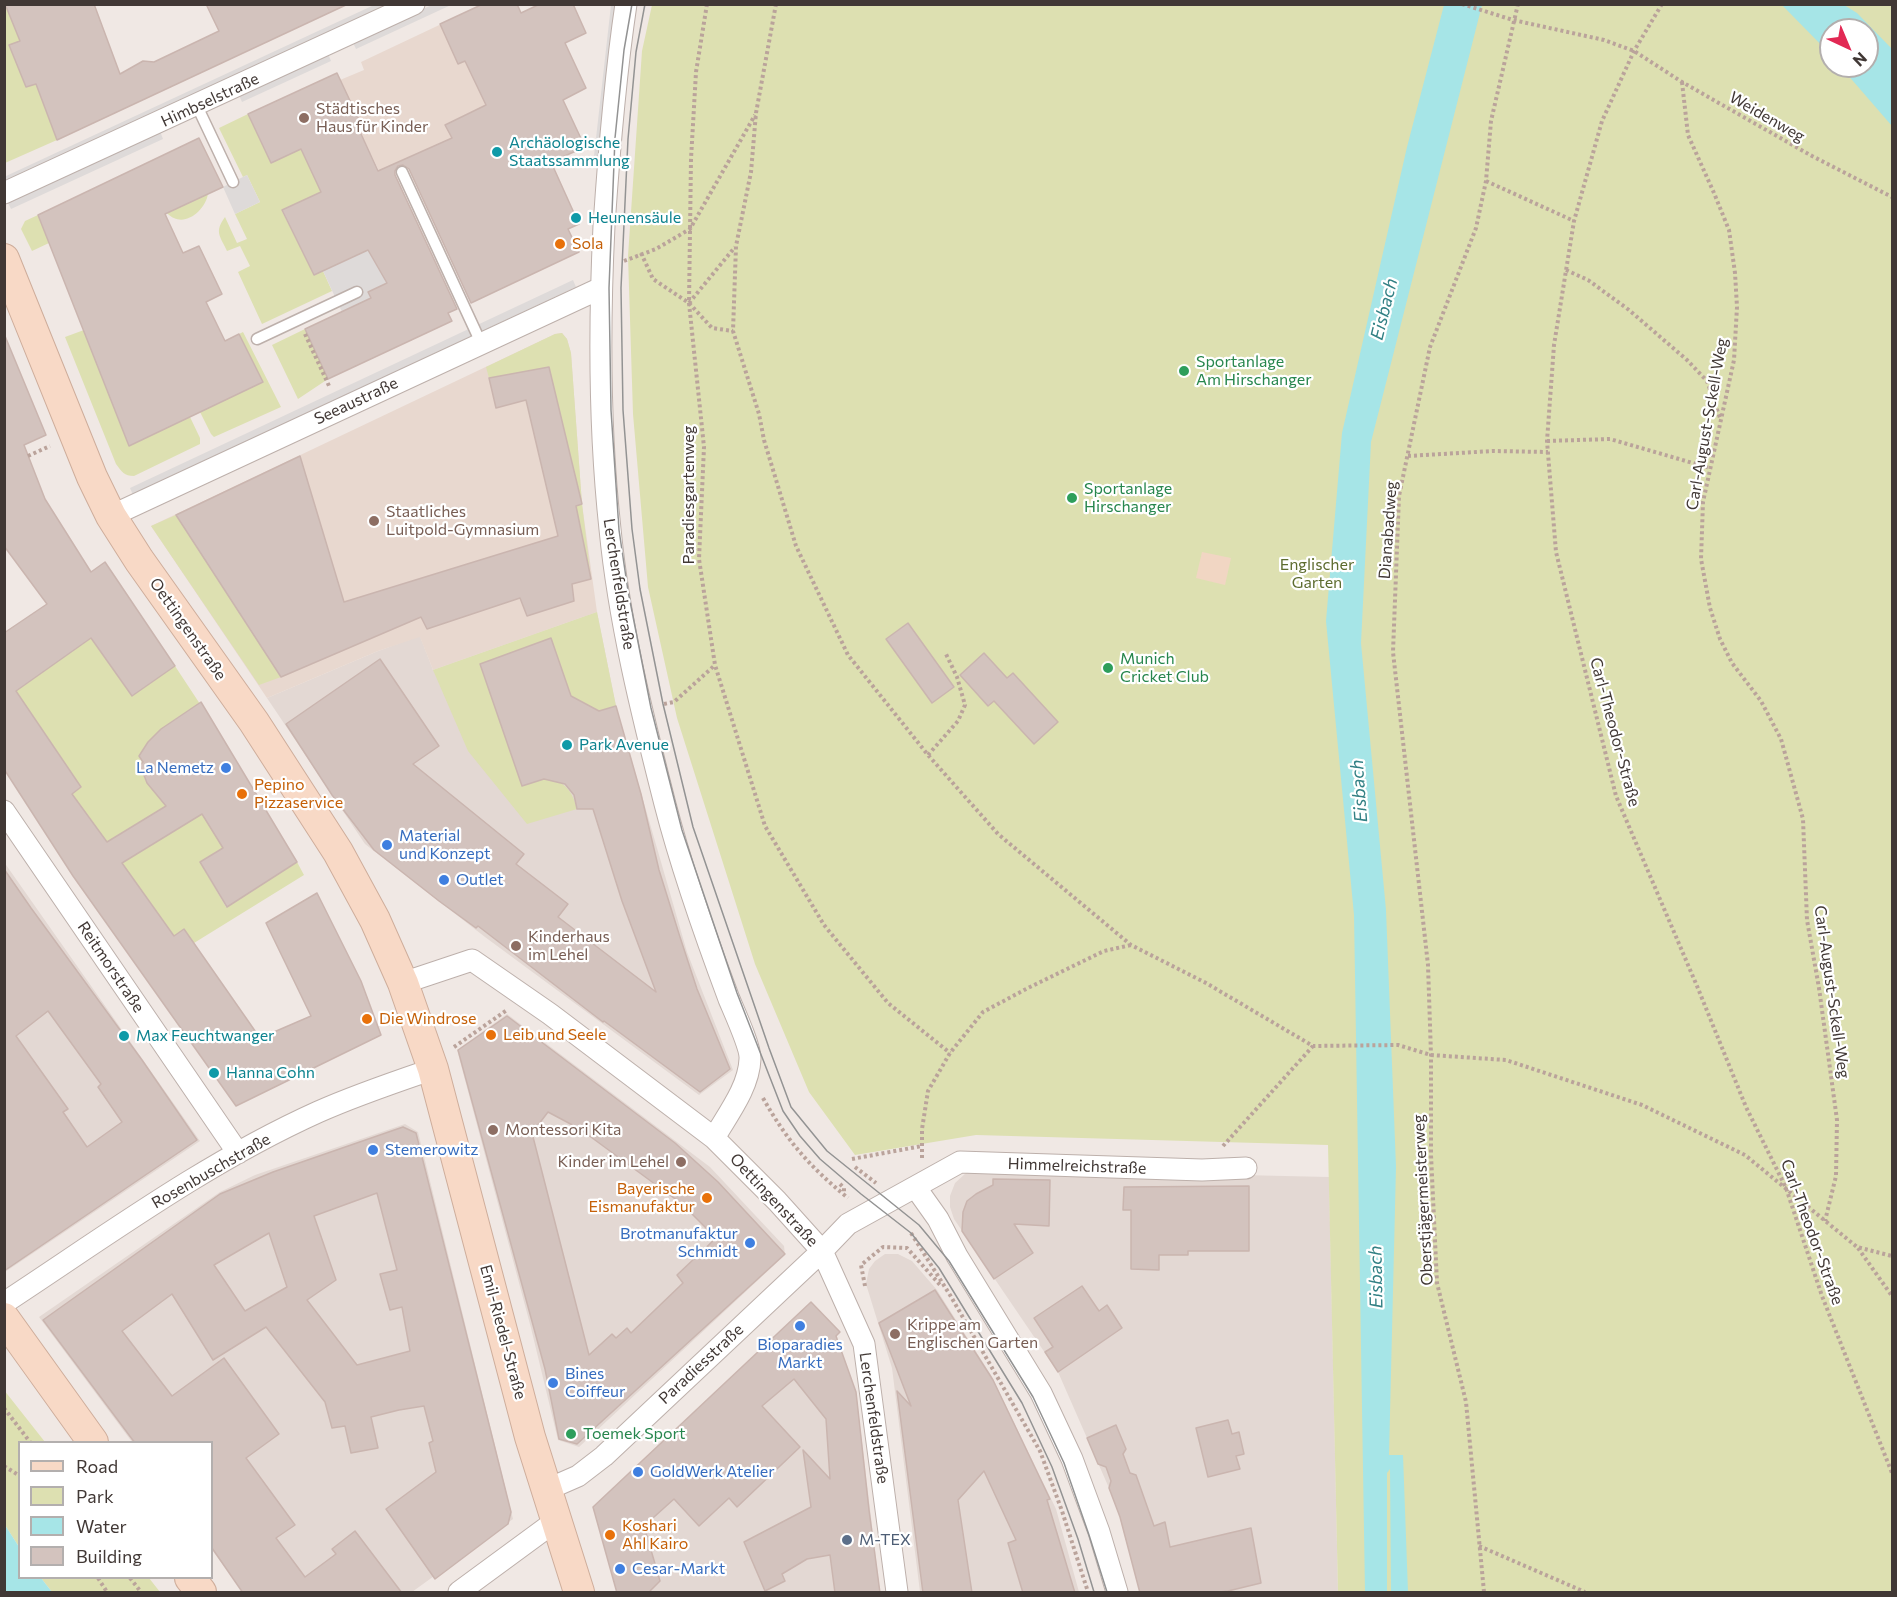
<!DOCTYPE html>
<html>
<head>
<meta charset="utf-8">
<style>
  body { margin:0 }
  #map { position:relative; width:1897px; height:1597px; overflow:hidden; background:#f0e8e4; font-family:Commissioner,sans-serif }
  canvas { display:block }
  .frame { position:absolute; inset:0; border:6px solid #413835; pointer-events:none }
  .legend { position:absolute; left:18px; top:1441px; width:195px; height:138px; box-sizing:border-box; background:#fff; border:2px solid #b3afae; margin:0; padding:8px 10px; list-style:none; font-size:18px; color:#413835 }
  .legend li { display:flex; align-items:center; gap:12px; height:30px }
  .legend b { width:30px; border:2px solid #b3afae }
  .north { position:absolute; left:1819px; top:18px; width:60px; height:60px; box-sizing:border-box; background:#fff; border:2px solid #b3afae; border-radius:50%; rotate:136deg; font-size:16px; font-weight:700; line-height:24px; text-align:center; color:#413835 }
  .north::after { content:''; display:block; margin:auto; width:21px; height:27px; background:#e22954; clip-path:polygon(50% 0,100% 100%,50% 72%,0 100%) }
</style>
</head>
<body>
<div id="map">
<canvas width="1897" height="1597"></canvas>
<div class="frame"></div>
<ul class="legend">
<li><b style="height:8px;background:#f8d9c6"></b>Road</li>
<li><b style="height:16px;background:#dde0b1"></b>Park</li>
<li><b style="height:16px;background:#a6e5e7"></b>Water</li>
<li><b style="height:16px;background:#d3c3be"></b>Building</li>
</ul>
<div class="north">N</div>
</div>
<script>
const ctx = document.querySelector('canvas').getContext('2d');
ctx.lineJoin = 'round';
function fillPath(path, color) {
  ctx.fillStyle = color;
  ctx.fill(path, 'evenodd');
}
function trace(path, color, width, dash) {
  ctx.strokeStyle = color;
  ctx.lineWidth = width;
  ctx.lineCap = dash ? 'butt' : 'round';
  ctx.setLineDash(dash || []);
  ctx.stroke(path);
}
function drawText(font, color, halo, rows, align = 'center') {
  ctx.font = font + ' Commissioner,sans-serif';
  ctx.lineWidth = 4.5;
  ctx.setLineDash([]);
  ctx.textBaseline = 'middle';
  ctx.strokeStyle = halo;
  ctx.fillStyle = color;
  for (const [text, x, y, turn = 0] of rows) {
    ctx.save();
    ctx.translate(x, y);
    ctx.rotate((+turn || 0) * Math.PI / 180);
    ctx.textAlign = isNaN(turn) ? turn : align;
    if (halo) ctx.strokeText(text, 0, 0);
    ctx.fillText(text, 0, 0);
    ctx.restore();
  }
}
fillPath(new Path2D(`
  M 597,612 L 616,706 L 687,952 L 733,1070 L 699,1095 L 485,937 L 365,844 L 267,698 L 378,651 L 420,636 L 433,670 Z
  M 4,862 L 200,1141 L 5,1272 L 4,1271 Z
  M 507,1014 L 710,1167 L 784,1246 L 785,1255 L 579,1447 L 558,1440 L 531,1328 L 457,1050 Z
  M 405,1124 L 418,1132 L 513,1519 L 412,1592 L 243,1592 L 212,1550 L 212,1442 L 132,1442 L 39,1317 L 220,1192 L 255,1175 Z
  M 977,1169 L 1329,1177 L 1338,1592 L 1140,1592 L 1119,1515 L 1109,1488 L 1058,1372 L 954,1219 L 950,1207 L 950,1196 L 955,1183 L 966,1173 Z
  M 885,1254 L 898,1254 L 912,1261 L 937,1290 L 991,1375 L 1056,1509 L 1079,1592 L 920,1592 L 892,1368 L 866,1284 L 869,1269 L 875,1261 Z
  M 811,1302 L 840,1332 L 836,1336 L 856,1392 L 880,1592 L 617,1592 L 593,1507 Z`), '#e3d8d3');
fillPath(new Path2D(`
  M 471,10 L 486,105 L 446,124 L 452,138 L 379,171 L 356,123 L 359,122 L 340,80 L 364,70 L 361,62 Z
  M 562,333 L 567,339 L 571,353 L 582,504 L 597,612 L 433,670 L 420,637 L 378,651 L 267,698 L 151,526 L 555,334 Z`), '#e8d8cf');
fillPath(new Path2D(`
  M 5,4 L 20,41 L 9,45 L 26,87 L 36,84 L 57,140 L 5,163 Z
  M 652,5 L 1892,5 L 1892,1592 L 1338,1592 L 1328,1145 L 976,1135 L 855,1155 L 809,1092 L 755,964 L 677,718 L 648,587 L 633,414 L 628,256 L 642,51 ZM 1831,30 L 1867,30 L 1867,66 L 1831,66 Z
  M 248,114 L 271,163 L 301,149 L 305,158 L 361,174 L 282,211 L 314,275 L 323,271 L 332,291 L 262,324 L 238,272 L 250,266 L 240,246 L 227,251 C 220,236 214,232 225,217 L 237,243 L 247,239 L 235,214 L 260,202 L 247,175 L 243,177 L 219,128 Z
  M 208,194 C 205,211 183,230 167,213 Z
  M 38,215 L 49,243 L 32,251 L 21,229 L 25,221 Z
  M 305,329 L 328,379 L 298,399 L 272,345 Z
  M 84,330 L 129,445 L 190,417 L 200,438 L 200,444 L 134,476 C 124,476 122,472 116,464 L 65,337 Z
  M 243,332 L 281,407 L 214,437 L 211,434 L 200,412 L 263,382 L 239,334 Z
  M 562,333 L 567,339 L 571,353 L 582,504 L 591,579 L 576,506 L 582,503 L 549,367 L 489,378 L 486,367 L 555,334 Z
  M 176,515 L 281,677 L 259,685 L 151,526 Z
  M 597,612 L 616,706 L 599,711 L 480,664 L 522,786 C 528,784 538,779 545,779 C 564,779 573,792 577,809 L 527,824 L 468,751 L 433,670 Z
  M 91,638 L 132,696 L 175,666 L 200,704 C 171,722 158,727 140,758 L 142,763 L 138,767 L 142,772 L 147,783 L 159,797 L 187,790 L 233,842 L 200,862 L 226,907 L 297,862 L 304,875 L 194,943 L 174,936 L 72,794 L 81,787 L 16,691 Z
  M 4,1390 L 45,1442 L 20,1442 L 19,1547 L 5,1525 Z
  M 41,1578 L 149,1578 L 160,1592 L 52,1592 Z`), '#dde0b1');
fillPath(new Path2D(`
  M 1202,552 L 1231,558 L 1225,585 L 1196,578 Z`), '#f1d6c3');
fillPath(new Path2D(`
  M 374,5 L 392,5 L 5,186 L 4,177 Z
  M 432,5 L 451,5 L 356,49 L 352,41 Z
  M 611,5 L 618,5 L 601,156 L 594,156 Z
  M 327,51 L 331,61 L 242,102 L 238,93 Z
  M 160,131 L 163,139 L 11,209 L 7,201 Z
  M 247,175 L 260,202 L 235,214 L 223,187 Z
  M 368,250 L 387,283 L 369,292 L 371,298 L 342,312 L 323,271 Z
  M 573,280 L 576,287 L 133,495 L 130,488 Z`), '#dedad9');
fillPath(new Path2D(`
  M 1444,5 L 1482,5 L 1371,442 L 1361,643 L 1386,910 L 1396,1167 L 1389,1455 L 1403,1455 L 1408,1592 L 1391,1592 L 1390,1469 L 1387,1473 L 1387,1592 L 1365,1592 L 1354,915 L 1326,621 L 1342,433 L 1407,147 Z
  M 1782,5 L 1844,5 L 1857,13 L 1892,49 L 1892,126 L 1840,66 L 1867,66 L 1867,30 L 1831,30 L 1831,55 Z
  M 5,1525 L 19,1547 L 20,1578 L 41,1578 L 52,1592 L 5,1592 Z`), '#a6e5e7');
const building = new Path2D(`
  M 5,4 L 94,4 L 120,74 L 143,61 L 154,62 L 219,31 L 206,4 L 348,4 L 57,140 L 36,84 L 26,87 L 9,45 L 20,41 Z
  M 483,4 L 517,4 L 521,13 L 540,4 L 573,4 L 586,33 L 565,43 L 586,88 L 563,100 L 585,147 L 551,162 L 579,224 L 568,229 L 579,252 L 471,303 L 409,169 L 403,165 L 398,166 L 395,171 L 395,175 L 457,309 L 448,313 L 452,321 L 328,379 L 305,329 L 371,298 L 368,292 L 387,283 L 368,250 L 314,275 L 282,210 L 321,192 L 301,149 L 271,163 L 248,114 L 337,73 L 360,122 L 356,123 L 378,171 L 452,138 L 445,125 L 486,105 L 465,61 L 458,64 L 440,24 Z
  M 199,138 L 223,187 L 165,214 L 183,253 L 199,246 L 222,294 L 206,302 L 225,341 L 239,334 L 263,382 L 129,446 L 38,215 Z
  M 5,336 L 46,435 L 24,445 L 45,499 L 91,572 L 105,562 L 175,666 L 132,696 L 91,638 L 16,691 L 81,787 L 72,794 L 107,842 L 166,806 L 147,783 L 140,765 L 143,762 L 139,756 L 148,742 L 161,729 L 201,702 L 297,862 L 227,907 L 200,862 L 223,848 L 202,814 L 122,863 L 174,936 L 184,929 L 260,1038 L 311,1016 L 266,923 L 317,893 L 361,981 L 381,1035 L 236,1106 L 73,876 L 4,769 L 4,633 L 47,604 L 4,546 Z
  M 549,367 L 582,504 L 576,506 L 591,579 L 572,584 L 574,601 L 527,616 L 520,598 L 427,629 L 421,617 L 281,677 L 176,515 L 300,456 L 344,602 L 558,536 L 526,400 L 496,408 L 489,378 Z
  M 908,623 L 954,687 L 932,703 L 886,639 Z
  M 551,638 L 571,696 L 599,711 L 616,706 L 641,794 L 659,870 L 679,934 L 697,989 L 730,1069 L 700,1092 L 604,1021 L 603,1022 L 478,926 L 476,928 L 439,901 L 374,850 L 332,795 L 286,724 L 380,659 L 439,746 L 413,764 L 524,854 L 516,864 L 568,904 L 558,917 L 656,992 L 622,901 L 593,809 L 577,809 L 574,795 L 565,784 L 544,779 L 522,786 L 480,664 Z
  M 984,653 L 1007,678 L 1013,673 L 1058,722 L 1034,744 L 994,701 L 988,706 L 960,675 Z
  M 4,869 L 31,908 L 142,1060 L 197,1140 L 4,1271 ZM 48,1011 L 101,1084 L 98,1087 L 122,1122 L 87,1147 L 63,1112 L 68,1109 L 16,1036 Z
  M 507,1016 L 675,1143 L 718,1182 L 785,1254 L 577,1444 L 559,1439 L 545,1369 L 458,1050 ZM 548,1112 L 580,1129 L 682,1204 L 716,1238 L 677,1275 L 683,1283 L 631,1333 L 627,1328 L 616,1338 L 612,1334 L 589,1355 L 532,1133 Z
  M 403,1127 L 416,1133 L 511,1512 L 508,1524 L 435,1579 L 386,1509 L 436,1472 L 429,1443 L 433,1441 L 424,1406 L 399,1410 L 371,1417 L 378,1448 L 351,1453 L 345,1426 L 332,1428 L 325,1402 L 266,1327 L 213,1360 L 172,1294 L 122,1331 L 172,1396 L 224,1358 L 279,1434 L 246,1458 L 295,1525 L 276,1538 L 305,1577 L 336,1554 L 332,1549 L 355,1531 L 402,1593 L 243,1593 L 212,1548 L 212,1443 L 135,1443 L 43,1320 L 220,1194 L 273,1172 ZM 377,1193 L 397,1270 L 380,1274 L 390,1310 L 402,1307 L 410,1351 L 357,1365 L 307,1300 L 336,1280 L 314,1216 ZM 269,1233 L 287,1287 L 245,1311 L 214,1265 Z
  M 993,1179 L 1050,1180 L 1049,1226 L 1014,1224 L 1033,1253 L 994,1279 L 962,1231 L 963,1212 L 967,1201 L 976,1194 L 993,1185 Z
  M 1249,1186 L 1249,1251 L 1188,1251 L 1188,1255 L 1159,1255 L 1159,1270 L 1131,1269 L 1131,1210 L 1123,1210 L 1124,1187 Z
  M 1082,1286 L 1099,1311 L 1107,1305 L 1122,1328 L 1058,1372 L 1045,1352 L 1053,1347 L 1034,1318 Z
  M 935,1290 L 993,1380 L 1050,1499 L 1047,1500 L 1075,1593 L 1023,1593 L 1008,1543 L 1016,1540 L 984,1471 L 958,1500 L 972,1593 L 923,1593 L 897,1391 L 911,1406 L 879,1323 Z
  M 811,1302 L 840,1332 L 836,1336 L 856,1392 L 869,1510 L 880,1593 L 835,1593 L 830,1555 L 807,1559 L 782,1574 L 785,1581 L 765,1591 L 744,1542 L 811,1507 L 803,1450 L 830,1479 L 826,1419 L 794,1379 L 762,1406 L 800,1447 L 737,1507 L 729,1498 L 699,1526 L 674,1499 L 644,1526 L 660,1581 L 648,1593 L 617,1593 L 593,1507 Z
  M 1228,1420 L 1232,1434 L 1239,1432 L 1244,1454 L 1236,1456 L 1240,1469 L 1208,1477 L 1196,1428 Z
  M 1116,1425 L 1126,1449 L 1123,1454 L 1130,1473 L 1136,1475 L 1154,1526 L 1165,1522 L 1170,1547 L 1251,1528 L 1261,1583 L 1228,1591 L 1211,1593 L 1140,1593 L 1120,1517 L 1109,1488 L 1111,1481 L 1106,1467 L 1098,1464 L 1087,1438 Z`);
fillPath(building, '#d3c3be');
trace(building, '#cab5af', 1.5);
const lane = new Path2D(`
  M 197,106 L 233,182
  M 402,172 L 481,343
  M 257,339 L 357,292`);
const street = new Path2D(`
  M 626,4 C 615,78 609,151 604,226 C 599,327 599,428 610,529 C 619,622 642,714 665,804 C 682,870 705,935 729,999 C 734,1011 751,1048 750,1059 C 749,1087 728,1114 714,1138
  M 4,193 L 414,4
  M 111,516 L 601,288
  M 4,811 L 238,1153
  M 403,983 L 472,960 L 550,1014 L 714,1138 L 777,1201 L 822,1251 L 864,1344 L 897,1592
  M 916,1188 L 938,1219 L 957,1256 L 1041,1393 L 1072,1459 L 1099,1532 L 1117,1592
  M 4,1303 C 106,1236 207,1162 318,1112 C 356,1095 395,1082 433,1069
  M 546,1490 L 578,1476 L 604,1456 L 822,1251 L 848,1224 L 960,1162 L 1202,1170 L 1246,1168
  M 459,1592 L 557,1520`);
const secondary = new Path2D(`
  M 4,259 L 92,477 L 111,516 L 139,560 L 254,722 L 338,852 L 375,920 L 403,983 L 433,1069 L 530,1437 L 579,1592
  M 4,1318 L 93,1442
  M 190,1578 L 201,1592`);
trace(lane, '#bdb0ab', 13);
trace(street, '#bdb0ab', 23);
trace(secondary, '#cead9b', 32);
trace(new Path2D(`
  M 707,4 L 696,72 L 691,159 L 689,303 L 704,447 L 699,559 L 715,665 L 765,826 L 824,925 L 888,1003 L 950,1053
  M 776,4 L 756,113 L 751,172 L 736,246 L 733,331 L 759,414 L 764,440 L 796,546 L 848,655 L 928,755 L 998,834 L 1131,945 L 1206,983 L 1313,1046 L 1398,1045 L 1431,1055 L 1506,1060 L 1642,1105 L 1745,1155 L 1857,1247 L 1892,1256
  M 1462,4 L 1513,20 L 1604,40 L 1634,51 L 1682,82 L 1812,156 L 1892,197
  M 1662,4 L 1634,51 L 1602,121 L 1574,221 L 1554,345 L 1547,441 L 1556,552 L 1616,796 L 1697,986 L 1746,1107 L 1786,1188 L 1822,1296 L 1892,1473
  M 1682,82 L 1688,135 L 1714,193 L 1729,230 L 1735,273 L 1737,307 L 1734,360 L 1703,502 L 1701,559 L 1710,608 L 1720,639 L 1732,663 L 1761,701 L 1781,739 L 1803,819 L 1807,920 L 1819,988 L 1837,1120 L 1836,1176 L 1825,1221
  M 1486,181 L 1574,221
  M 641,253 L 653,279 L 689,303 L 712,328 L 733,331
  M 624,261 L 656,249 L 690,229 L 755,115
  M 1566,270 L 1588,280 L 1629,310 L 1687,360 L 1707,381 L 1720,418
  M 689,303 L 735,247
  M 305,334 L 330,388
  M 1547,441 L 1610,439 L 1710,468
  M 28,456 L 50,446
  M 1408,456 L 1493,451 L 1548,452
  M 664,704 L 674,702 L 715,665
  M 928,755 L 958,721 L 965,705 L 957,677 L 946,654
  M 454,1047 L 507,1010
  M 763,1098 C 787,1141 810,1167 848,1198
  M 1223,1146 L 1313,1046
  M 922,1158 L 922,1129 L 928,1091 L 950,1053 L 983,1012 L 1028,988 L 1104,951 L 1131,945
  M 852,1159 L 922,1146
  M 855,1167 L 876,1183
  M 840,1184 L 844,1188 L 844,1194
  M 911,1233 L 950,1295 L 1040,1451 L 1062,1511 L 1088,1592
  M 1858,1248 L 1892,1296
  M 865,1286 L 861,1265 L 883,1247 L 907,1248 L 941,1286
  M 4,1408 L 30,1442
  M 4,1466 L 20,1476
  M 1479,1546 L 1585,1592
  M 98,1578 L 107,1592
  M 130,1578 L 141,1592
  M 1484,1592 L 1466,1402 L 1437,1283 L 1431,1155 L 1431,1055 L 1428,965 L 1393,652 L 1399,496 L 1430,347 L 1476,228 L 1486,181 L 1491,121 L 1518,4`), '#baa39b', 4, [3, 3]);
trace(lane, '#fff', 10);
trace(street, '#fff', 21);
trace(secondary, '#f8d9c6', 30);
trace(new Path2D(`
  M 632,4 L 624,50 L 615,138 L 609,288 L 611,410 L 619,530 L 628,591 L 651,708 L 682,830 L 737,993 L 783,1111 L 800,1136 L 820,1159 L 861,1194 L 911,1233 L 939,1268 L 1022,1403 L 1052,1467 L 1078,1539 L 1094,1592
  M 645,4 L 636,52 L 628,139 L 621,288 L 623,410 L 632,529 L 640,589 L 663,704 L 693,827 L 769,1048 L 791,1107 L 827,1151 L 919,1225 L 949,1261 L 1033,1397 L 1064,1463 L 1089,1535 L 1107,1592`), '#939393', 1.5);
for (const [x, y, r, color] of [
  [304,118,6,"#8d6e63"],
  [497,152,6,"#0f9aa8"],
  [576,218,6,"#0f9aa8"],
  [560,244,6,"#e8710a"],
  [1184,371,6,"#2e9e5b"],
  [1072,498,6,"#2e9e5b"],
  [374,521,6,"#8d6e63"],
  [1108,668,6,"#2e9e5b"],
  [567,745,6,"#0f9aa8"],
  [226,768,6,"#3f7fe0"],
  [242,794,6,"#e8710a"],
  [387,845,6,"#3f7fe0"],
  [444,880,6,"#3f7fe0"],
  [516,946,6,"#8d6e63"],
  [367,1019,6,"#e8710a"],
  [491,1035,6,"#e8710a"],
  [124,1036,6,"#0f9aa8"],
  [214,1073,6,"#0f9aa8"],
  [493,1130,6,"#8d6e63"],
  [373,1150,6,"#3f7fe0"],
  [681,1162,6,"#8d6e63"],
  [707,1198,6,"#e8710a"],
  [750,1243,6,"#3f7fe0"],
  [800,1326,6,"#3f7fe0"],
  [895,1334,6,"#8d6e63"],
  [553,1383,6,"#3f7fe0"],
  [571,1434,6,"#2e9e5b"],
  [638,1472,6,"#3f7fe0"],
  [610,1535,6,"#e8710a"],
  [847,1540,6,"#5c6f8a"],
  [620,1569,6,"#3f7fe0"]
]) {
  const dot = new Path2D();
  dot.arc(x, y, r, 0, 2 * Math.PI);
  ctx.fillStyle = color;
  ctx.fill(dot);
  trace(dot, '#fff', 2);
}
drawText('16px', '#413835', '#fff', [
  ["Himbselstraße",210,100,-25],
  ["Weidenweg",1767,117,30],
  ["Seeaustraße",356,401,-25],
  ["Carl-August-Sckell-Weg",1707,424,-80],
  ["Paradiesgartenweg",689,495,-90],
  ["Dianabadweg",1388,530,-86],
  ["Lerchenfeldstraße",619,584,81],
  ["Oettingenstraße",188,629,55],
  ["Carl-Theodor-Straße",1615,732,75],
  ["Reitmorstraße",111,967,56],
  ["Carl-August-Sckell-Weg",1832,992,82],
  ["Himmelreichstraße",1077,1166,2],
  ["Rosenbuschstraße",211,1171,-30],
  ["Oettingenstraße",774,1200,47],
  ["Oberstjägermeisterweg",1423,1200,-93],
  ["Carl-Theodor-Straße",1812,1232,70],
  ["Emil-Riedel-Straße",503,1332,75],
  ["Paradiesstraße",701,1364,-43],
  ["Lerchenfeldstraße",874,1418,82]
]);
drawText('16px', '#785e54', '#fff', [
  ["Städtisches",316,109],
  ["Haus für Kinder",316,127],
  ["Staatliches",386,512],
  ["Luitpold-Gymnasium",386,530],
  ["Kinderhaus",528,937],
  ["im Lehel",528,955],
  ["Montessori Kita",505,1130],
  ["Kinder im Lehel",669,1162,"right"],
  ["Krippe am",907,1325],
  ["Englischen Garten",907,1343]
], 'left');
drawText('16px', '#0d838f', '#fff', [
  ["Archäologische",509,143],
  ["Staatssammlung",509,161],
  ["Heunensäule",588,218],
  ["Park Avenue",579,745],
  ["Max Feuchtwanger",136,1036],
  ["Hanna Cohn",226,1073]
], 'left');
drawText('16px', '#c56008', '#fff', [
  ["Sola",572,244],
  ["Pepino",254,785],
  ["Pizzaservice",254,803],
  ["Die Windrose",379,1019],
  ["Leib und Seele",503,1035],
  ["Bayerische",695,1189,"right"],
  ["Eismanufaktur",695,1207,"right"],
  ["Koshari",622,1526],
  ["Ahl Kairo",622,1544]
], 'left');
drawText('16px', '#27864d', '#fff', [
  ["Sportanlage",1196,362],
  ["Am Hirschanger",1196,380],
  ["Sportanlage",1084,489],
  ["Hirschanger",1084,507],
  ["Munich",1120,659],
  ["Cricket Club",1120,677],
  ["Toemek Sport",583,1434]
], 'left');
drawText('16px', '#5d6c2f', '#fff', [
  ["Englischer",1317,565],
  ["Garten",1317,583]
]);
drawText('16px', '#366cbe', '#fff', [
  ["La Nemetz",214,768,"right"],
  ["Material",399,836],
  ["und Konzept",399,854],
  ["Outlet",456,880],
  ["Stemerowitz",385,1150],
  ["Brotmanufaktur",738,1234,"right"],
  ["Schmidt",738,1252,"right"],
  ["Bioparadies",800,1345,"center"],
  ["Markt",800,1363,"center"],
  ["Bines",565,1374],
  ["Coiffeur",565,1392],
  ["GoldWerk Atelier",650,1472],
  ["Cesar-Markt",632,1569]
], 'left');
drawText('16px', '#4e5e75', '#fff', [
  ["M-TEX",859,1540]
], 'left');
drawText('italic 18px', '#328084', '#fff', [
  ["Eisbach",1384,309,-76],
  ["Eisbach",1359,791,-94],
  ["Eisbach",1376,1277,-91]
]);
</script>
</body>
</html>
